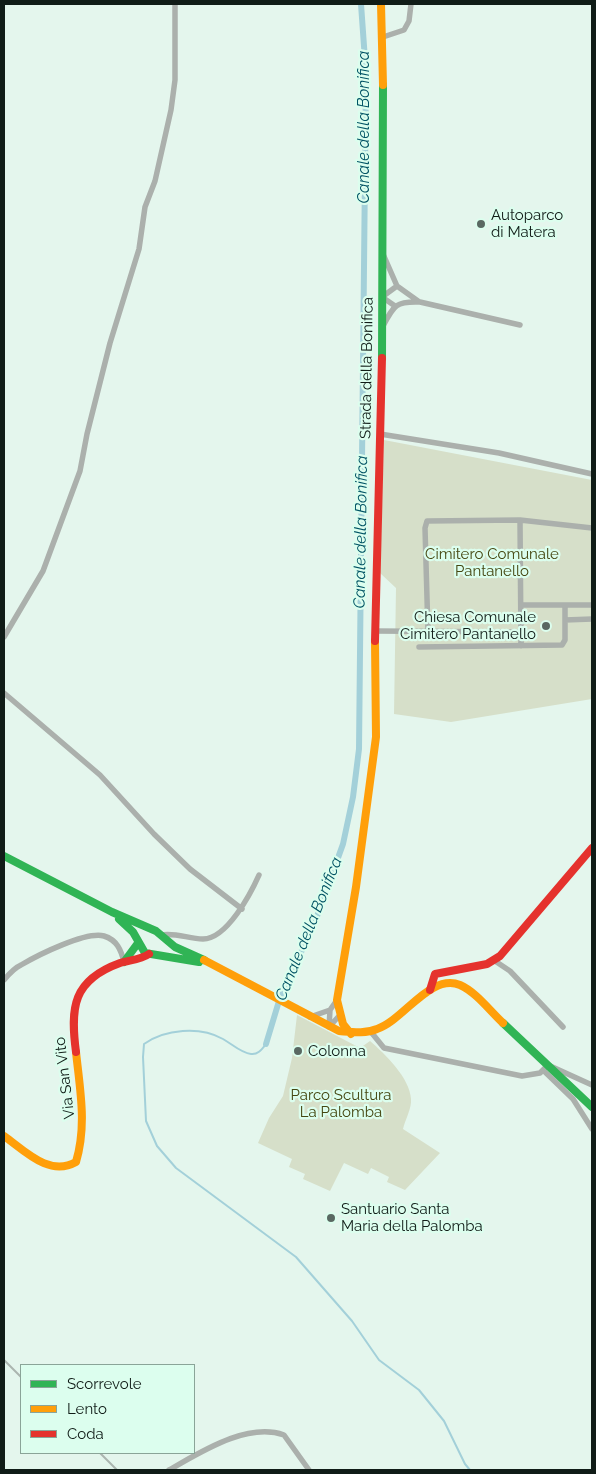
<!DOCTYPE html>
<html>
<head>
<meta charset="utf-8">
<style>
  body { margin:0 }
  #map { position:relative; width:596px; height:1474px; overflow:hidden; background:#e4f6ed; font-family:Raleway,sans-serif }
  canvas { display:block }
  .frame { position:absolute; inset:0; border:5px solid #101c17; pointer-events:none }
  .legend { position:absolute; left:20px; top:1364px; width:175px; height:90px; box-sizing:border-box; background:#dcfeee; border:1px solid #8aa498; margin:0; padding:6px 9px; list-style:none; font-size:15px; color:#101c17 }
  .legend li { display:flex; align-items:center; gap:10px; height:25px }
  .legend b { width:25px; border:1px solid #8aa498 }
</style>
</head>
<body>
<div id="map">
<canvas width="596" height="1474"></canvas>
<div class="frame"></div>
<ul class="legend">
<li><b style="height:6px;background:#30b455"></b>Scorrevole</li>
<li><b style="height:6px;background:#ff9f0a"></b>Lento</li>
<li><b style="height:6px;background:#e5322d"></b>Coda</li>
</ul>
</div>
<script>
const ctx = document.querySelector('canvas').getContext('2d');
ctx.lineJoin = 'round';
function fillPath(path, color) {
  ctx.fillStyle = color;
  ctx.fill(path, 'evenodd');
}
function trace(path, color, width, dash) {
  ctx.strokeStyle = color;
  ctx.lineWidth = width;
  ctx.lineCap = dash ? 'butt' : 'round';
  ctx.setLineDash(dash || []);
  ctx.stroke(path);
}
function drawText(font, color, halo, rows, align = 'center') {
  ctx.font = font + ' Raleway,sans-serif';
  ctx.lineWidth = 4.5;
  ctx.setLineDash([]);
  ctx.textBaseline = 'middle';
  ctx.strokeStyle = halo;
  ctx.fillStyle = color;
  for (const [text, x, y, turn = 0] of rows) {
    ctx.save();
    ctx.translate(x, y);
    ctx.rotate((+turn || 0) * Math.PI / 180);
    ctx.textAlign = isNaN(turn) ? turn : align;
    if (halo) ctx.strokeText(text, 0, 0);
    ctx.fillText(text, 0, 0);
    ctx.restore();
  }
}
fillPath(new Path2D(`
  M 384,440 L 592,480 L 592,699 L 451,722 L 394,714 L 396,588 L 380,573 Z
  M 297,1015 L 360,1048 L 370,1041 C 385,1054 410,1078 411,1099 C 412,1108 405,1120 403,1129 L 440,1153 L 405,1190 L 387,1182 L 389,1177 L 371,1168 L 368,1174 L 344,1163 L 330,1191 L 303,1179 L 305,1174 L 289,1167 L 292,1159 L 258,1143 L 269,1118 L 283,1096 L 292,1058 Z`), '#d6dfc9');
trace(new Path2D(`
  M 266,1044 C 262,1049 258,1055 251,1054 C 241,1053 232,1044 223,1039 C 200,1026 165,1029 144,1044 L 143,1057 L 146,1121 L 157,1146 L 176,1168 L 296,1257 L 352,1321 L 379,1360 L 419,1390 L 444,1421 L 465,1464 L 470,1470`), '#a3d0d9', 2);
trace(new Path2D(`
  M 266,1044 L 279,1001 L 316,919 L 343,844 L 353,797 L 359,749 L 366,74 L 361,4`), '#a3d0d9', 6);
trace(new Path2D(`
  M 383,37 L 404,30 L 409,21 L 411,4
  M 383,254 L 397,286 L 418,301
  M 395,306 L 382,297 L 397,286
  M 383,326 C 394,305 396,301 420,302 L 520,325
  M 380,434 L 499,453 L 592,474
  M 520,520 L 521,646
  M 521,605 L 592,605
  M 565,620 L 592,619
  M 375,631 L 521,632
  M 428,633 L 425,528 L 427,521 L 520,520 L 592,528
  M 4,637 L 43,571 L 80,471 L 87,434 L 110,343 L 139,249 L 145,207 L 155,181 L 171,110 L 175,80 L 175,4
  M 419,647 L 562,645 L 565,640 L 565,605
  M 4,693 L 100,775 L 154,834 L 190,869 L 242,909
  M 161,935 C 175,932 189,939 203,939 C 227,939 251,893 259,875
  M 495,961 L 510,971 L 563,1027
  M 4,980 C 9,974 14,968 21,965 C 38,955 86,931 104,936 C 117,940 121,950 124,962
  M 310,1017 L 330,1010
  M 329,1027 L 330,1010 L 337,1000
  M 329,1027 L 339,1016
  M 371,1032 L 384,1048 L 522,1076 L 540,1073 L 548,1065 L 592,1085
  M 544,1071 L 573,1099 L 592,1129
  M 169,1470 C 201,1452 247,1422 284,1435 L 309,1470`), '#abb0ac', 5.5);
trace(new Path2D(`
  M 382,358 L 383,85
  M 4,856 L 112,912 L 156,931 L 175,947 L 204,960
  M 119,919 L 133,932 L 145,953 L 199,962
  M 124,962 L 138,943
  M 503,1023 L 592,1107`), '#30b455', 8);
trace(new Path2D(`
  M 381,4 L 383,85
  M 204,960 L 339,1031 C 352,1032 365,1034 377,1029 C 404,1020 430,973 460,985 C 476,992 490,1011 503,1023
  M 351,1034 L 343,1024 L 337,1000 L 356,887 L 376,737 L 375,641
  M 4,1136 C 25,1151 49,1177 76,1162 C 87,1125 80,1090 76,1052`), '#ff9f0a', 8);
trace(new Path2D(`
  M 375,641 L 382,358
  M 430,990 L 435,974 L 487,964 L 500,956 L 592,848
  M 76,1052 C 70,1007 73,980 120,963 C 129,960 140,960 149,954`), '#e5322d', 8);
trace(new Path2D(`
  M 4,1360 L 21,1377
  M 100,1453 L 117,1470`), '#abb5af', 2);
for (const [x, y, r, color] of [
  [481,224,5,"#5a6862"],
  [546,626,5,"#5a6862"],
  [298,1051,5,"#5a6862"],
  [331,1218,5,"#5a6862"]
]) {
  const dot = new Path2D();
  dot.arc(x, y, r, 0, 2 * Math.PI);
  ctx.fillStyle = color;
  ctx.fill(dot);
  trace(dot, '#dcfeee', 2);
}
drawText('15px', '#101c17', '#dcfeee', [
  ["Autoparco",491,215],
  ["di Matera",491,232],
  ["Chiesa Comunale",536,617,"right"],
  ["Cimitero Pantanello",536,634,"right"],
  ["Colonna",308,1051],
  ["Santuario Santa",341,1209],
  ["Maria della Palomba",341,1226]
], 'left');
drawText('15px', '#101c17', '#dcfeee', [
  ["Strada della Bonifica",367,368,-89],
  ["Via San Vito",65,1078,-97]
]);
drawText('15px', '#454711', '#dcfeee', [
  ["Cimitero Comunale",492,554],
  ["Pantanello",492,571],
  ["Parco Scultura",341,1095],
  ["La Palomba",341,1112]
]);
drawText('italic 16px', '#005364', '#dcfeee', [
  ["Canale della Bonifica",364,127,-90],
  ["Canale della Bonifica",361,532,-89],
  ["Canale della Bonifica",309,929,-68]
]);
</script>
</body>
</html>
